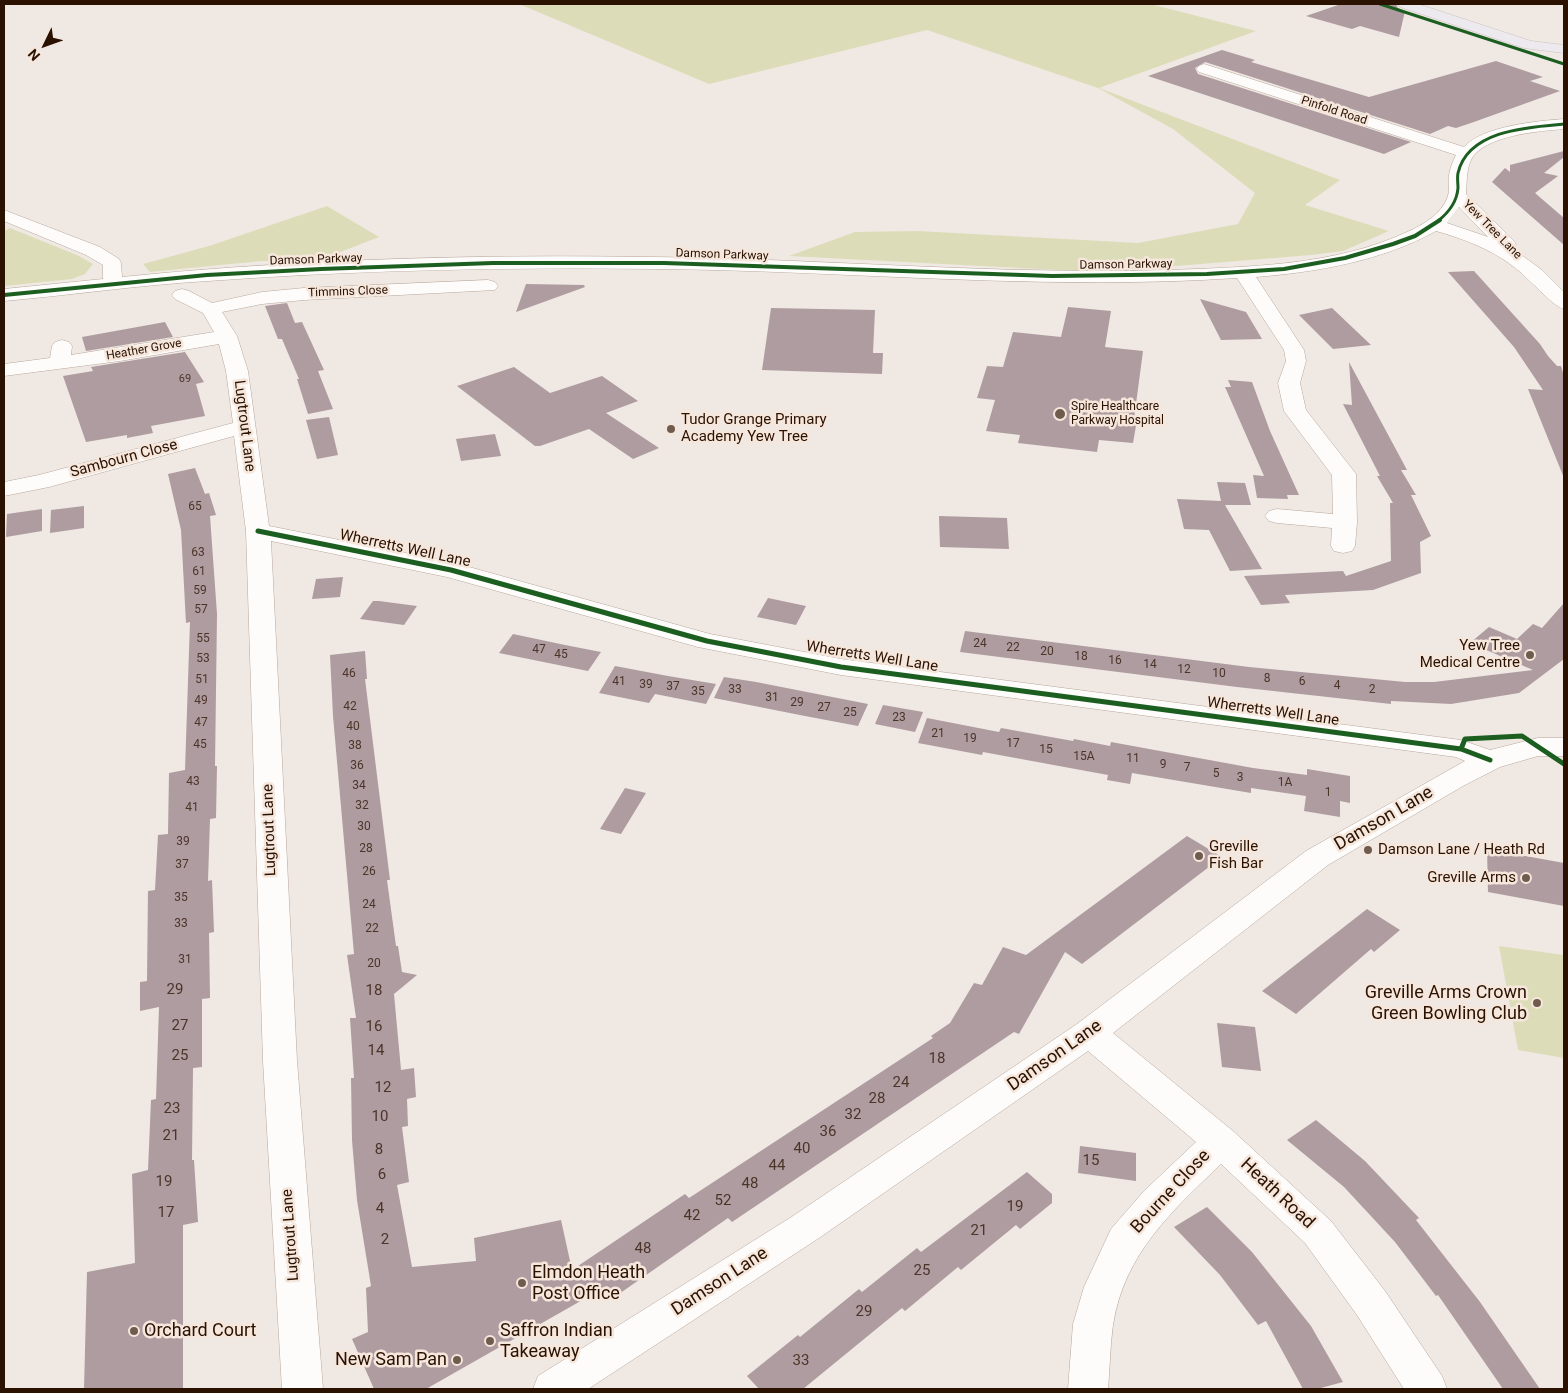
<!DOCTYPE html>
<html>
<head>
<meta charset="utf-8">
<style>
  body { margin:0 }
  #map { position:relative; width:1568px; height:1393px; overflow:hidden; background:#f0e8e3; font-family:Roboto,sans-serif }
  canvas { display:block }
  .frame { position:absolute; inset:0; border:5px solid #2b1100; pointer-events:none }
  .north { position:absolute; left:20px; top:20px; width:50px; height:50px; -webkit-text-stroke:4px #f6e7dd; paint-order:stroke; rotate:228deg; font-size:14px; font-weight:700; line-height:20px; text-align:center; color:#2b1100 }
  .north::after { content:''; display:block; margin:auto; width:18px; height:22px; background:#2b1100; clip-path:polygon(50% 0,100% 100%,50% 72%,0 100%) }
</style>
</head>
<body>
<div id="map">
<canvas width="1568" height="1393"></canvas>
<div class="frame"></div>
<div class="north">N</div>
</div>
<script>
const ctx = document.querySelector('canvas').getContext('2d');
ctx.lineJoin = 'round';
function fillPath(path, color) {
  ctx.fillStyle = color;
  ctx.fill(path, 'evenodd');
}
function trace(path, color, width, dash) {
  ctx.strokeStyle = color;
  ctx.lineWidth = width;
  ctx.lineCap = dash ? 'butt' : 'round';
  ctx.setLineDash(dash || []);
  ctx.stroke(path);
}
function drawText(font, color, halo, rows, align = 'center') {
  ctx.font = font + ' Roboto,sans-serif';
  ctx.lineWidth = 5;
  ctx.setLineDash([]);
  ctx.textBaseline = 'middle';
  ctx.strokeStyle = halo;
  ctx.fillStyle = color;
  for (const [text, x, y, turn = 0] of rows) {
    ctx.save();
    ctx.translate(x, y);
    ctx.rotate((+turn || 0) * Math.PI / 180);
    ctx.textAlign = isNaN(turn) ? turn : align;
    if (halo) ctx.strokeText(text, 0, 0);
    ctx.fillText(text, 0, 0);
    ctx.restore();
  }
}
fillPath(new Path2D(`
  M 519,4 L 1150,4 L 1256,31 L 1099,88 L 1340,180 L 1305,205 L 1389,231 L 1343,251 L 1311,255 L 1176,266 L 1078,271 L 789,256 L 855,232 L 918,231 L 1138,243 L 1238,224 L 1255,193 L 1173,129 L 1098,88 L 927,30 L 709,84 Z
  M 327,206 L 379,237 L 320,260 L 261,261 L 150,272 L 143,264 L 209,246 Z
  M 10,228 L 79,256 L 93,264 L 85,274 L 72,279 L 4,286 L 4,231 Z
  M 1499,946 L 1564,955 L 1564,1058 L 1518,1050 Z`), '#dcddb8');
fillPath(new Path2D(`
  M 1341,4 L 1396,4 L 1398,8 L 1405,11 L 1399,37 L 1360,26 L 1352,29 L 1306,16 Z
  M 1222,50 L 1255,60 L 1251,62 L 1369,97 L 1496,61 L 1543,77 L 1530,81 L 1560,91 L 1471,123 L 1456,128 L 1448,126 L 1430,134 L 1205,62 L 1195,68 L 1198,74 L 1411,142 L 1384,154 L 1148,76 Z
  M 1564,151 L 1564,157 L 1544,173 L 1558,176 L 1535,193 L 1564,218 L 1564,245 L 1492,182 L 1505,168 L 1510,172 L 1510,165 Z
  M 1474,271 L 1540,344 L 1548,356 L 1557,366 L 1561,366 L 1564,376 L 1564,478 L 1528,389 L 1543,390 L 1514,347 L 1448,272 Z
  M 526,284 L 584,285 L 585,287 L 516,312 Z
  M 1200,299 L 1246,312 L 1262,339 L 1221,340 Z
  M 287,303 L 295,323 L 302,322 L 324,370 L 318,371 L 333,409 L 308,414 L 297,379 L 299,379 L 282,339 L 278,339 L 265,306 Z
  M 1068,307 L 1111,311 L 1105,347 L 1143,351 L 1134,419 L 1137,420 L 1133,443 L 1099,440 L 1097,452 L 1018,443 L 1020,435 L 986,431 L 995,400 L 977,398 L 987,366 L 1003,367 L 1013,332 L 1061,337 Z
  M 771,308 L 875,310 L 873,353 L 883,353 L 882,374 L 762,370 Z
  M 1332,308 L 1371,345 L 1333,349 L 1299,315 Z
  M 165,322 L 173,337 L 86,351 L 82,337 Z
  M 185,352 L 204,382 L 196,384 L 205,416 L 151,426 L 153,433 L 127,438 L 127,435 L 86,442 L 63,376 L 93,371 L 91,367 Z
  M 1349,362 L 1407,470 L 1401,470 L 1416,495 L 1411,495 L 1431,536 L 1420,542 L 1421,573 L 1373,590 L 1285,595 L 1290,603 L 1261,605 L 1244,576 L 1343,571 L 1346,576 L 1391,561 L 1390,503 L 1393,503 L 1377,476 L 1380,476 L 1343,404 L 1352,405 Z
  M 514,367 L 550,393 L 602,376 L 638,401 L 606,413 L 659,448 L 633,459 L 589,429 L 540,446 L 535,446 L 457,386 Z
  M 1228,380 L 1252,382 L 1270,431 L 1299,495 L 1287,495 L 1288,499 L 1257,498 L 1253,475 L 1264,476 L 1225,387 L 1231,387 Z
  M 329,417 L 338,455 L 317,459 L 306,420 Z
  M 495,434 L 501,456 L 461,461 L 456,439 Z
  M 195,468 L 205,494 L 209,493 L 216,515 L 210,516 L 217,614 L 215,766 L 217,766 L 216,818 L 210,819 L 208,881 L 212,880 L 214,932 L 209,933 L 210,998 L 202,999 L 202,1067 L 193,1068 L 192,1160 L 194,1160 L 198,1222 L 183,1225 L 183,1389 L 84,1389 L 87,1272 L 135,1263 L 132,1174 L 148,1170 L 151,1100 L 156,1099 L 159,1007 L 140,1011 L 140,982 L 147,981 L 148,891 L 155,890 L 158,835 L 168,834 L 169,773 L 185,770 L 189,651 L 190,622 L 186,623 L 181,530 L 168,474 Z
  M 1217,482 L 1245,483 L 1251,505 L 1225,505 L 1262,569 L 1230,571 L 1209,530 L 1184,529 L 1177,499 L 1221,501 Z
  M 84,506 L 84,528 L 50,533 L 51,510 Z
  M 42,509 L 42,531 L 6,537 L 7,514 Z
  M 939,516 L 1007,518 L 1009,549 L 940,547 Z
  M 343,577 L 340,597 L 312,599 L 316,579 Z
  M 768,598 L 806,606 L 796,625 L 757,617 Z
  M 373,601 L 379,601 L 417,606 L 404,625 L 360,619 Z
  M 1564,603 L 1564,659 L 1519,693 L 1451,704 L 1391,701 L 1391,704 L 1237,687 L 960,652 L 965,631 L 1249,667 L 1405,682 L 1434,682 L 1533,670 L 1470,643 L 1489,627 L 1517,639 L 1533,624 L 1542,628 Z
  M 513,634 L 565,645 L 601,652 L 588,671 L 499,653 Z
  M 365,651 L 367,679 L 365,679 L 390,880 L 387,880 L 396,946 L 398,946 L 402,972 L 417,975 L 394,994 L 401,1070 L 414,1068 L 416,1097 L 407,1099 L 408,1126 L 402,1127 L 409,1182 L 397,1185 L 412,1267 L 476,1261 L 474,1238 L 561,1220 L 572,1270 L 685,1194 L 689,1198 L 715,1181 L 933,1038 L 931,1036 L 950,1023 L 974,983 L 982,985 L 1003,947 L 1026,955 L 1187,836 L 1222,857 L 1082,964 L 1065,952 L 1019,1034 L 1014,1032 L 732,1222 L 728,1218 L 616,1296 L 607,1286 L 426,1389 L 374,1389 L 352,1339 L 368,1332 L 366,1288 L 371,1286 L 357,1200 L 352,1140 L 351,1078 L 354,1078 L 350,1018 L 356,1018 L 347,955 L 354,954 L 333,716 L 330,655 Z
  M 615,666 L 668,676 L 716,684 L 706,704 L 655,694 L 649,703 L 599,693 Z
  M 724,677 L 756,682 L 868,704 L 858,726 L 805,716 L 714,698 Z
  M 883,705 L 923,712 L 915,732 L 875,724 Z
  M 927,718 L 999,732 L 1001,728 L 1073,741 L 1074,739 L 1110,746 L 1111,742 L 1253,768 L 1307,775 L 1307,769 L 1350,776 L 1350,803 L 1340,801 L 1340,817 L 1304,811 L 1306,796 L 1251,788 L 1251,793 L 1132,773 L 1130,784 L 1107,780 L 1108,775 L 983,752 L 982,755 L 918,743 Z
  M 625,788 L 646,793 L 621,834 L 600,829 Z
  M 1487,849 L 1564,863 L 1564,906 L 1488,892 Z
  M 1367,909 L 1400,930 L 1374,952 L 1371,949 L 1296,1014 L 1262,991 Z
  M 1217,1023 L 1255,1027 L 1261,1071 L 1222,1067 Z
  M 1316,1120 L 1365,1161 L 1419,1218 L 1416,1220 L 1480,1302 L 1540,1389 L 1503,1389 L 1438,1295 L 1436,1296 L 1395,1242 L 1344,1187 L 1287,1140 Z
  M 1080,1146 L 1136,1153 L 1136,1181 L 1078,1173 Z
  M 1027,1172 L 1052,1194 L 1052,1203 L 1020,1229 L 1016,1225 L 961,1270 L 958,1267 L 905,1311 L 902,1308 L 803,1389 L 759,1389 L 747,1376 L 798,1335 L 800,1337 L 859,1289 L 862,1292 L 917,1248 L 921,1252 Z
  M 1207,1207 L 1252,1252 L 1311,1326 L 1343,1382 L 1317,1389 L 1303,1389 L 1266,1321 L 1258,1325 L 1220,1275 L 1174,1227 Z`), '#ae9ca0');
const minor = new Path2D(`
  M 1204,64 L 1464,147 C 1483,126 1537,121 1564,119 L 1564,129 C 1541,131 1483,135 1471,160 C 1466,171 1467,182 1466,194 L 1514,241 L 1516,245 L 1513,249 L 1542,270 L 1564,292 L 1564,309 C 1552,306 1527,276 1514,267 C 1491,249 1464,239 1436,231 C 1382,261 1317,272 1256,277 L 1304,350 L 1306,361 L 1300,383 L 1306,410 L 1356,474 L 1357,522 L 1355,546 L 1352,551 L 1343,553 L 1334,551 L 1331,546 L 1332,528 L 1277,523 L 1269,521 L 1265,516 L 1269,511 L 1277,509 L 1333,514 L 1332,475 L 1284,411 L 1278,383 L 1286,361 L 1284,350 L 1237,278 C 1045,291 853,271 660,269 C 509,267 358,270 208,281 C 139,285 72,295 4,301 L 4,289 L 103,279 L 103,265 L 86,255 L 4,221 L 4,210 L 100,247 L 119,259 L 121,263 L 122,277 C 328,256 536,253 743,259 C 884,264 1026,274 1168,270 C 1248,267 1334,266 1407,232 C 1423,225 1442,214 1448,196 C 1450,189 1448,182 1449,175 C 1450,168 1453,161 1456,155 L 1199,72 L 1196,69 L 1199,66 ZM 1459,207 L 1488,237 L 1447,223 Z
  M 488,280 L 495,282 L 498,286 L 495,290 L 304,300 L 262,304 L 222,312 L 237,336 L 248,371 L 269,526 L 451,562 L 710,634 L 841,659 L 1461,740 L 1490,750 L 1538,738 L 1564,738 L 1564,756 L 1538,756 L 1500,767 L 1463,786 L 1328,865 L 1113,1033 L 1233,1131 L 1331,1221 L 1385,1291 L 1442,1376 L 1447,1389 L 1404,1389 L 1357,1315 L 1305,1243 L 1221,1164 C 1172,1211 1124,1254 1113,1325 C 1110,1346 1110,1368 1108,1389 L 1068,1389 L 1073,1324 L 1084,1287 L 1111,1229 L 1144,1191 L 1196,1142 L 1088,1051 L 819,1238 L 588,1389 L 533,1389 L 538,1376 L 793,1216 L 1077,1024 L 1306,851 L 1465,761 L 1456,757 L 841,675 L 698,647 L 447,577 L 271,541 L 297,1061 L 323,1389 L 282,1389 L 263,1061 L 246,531 L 234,436 L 49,487 L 4,496 L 4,482 L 39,475 L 233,423 L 226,371 L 219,344 L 120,361 L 4,376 L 4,364 L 50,358 L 52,346 L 55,342 L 62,340 L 69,342 L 72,346 L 71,355 L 214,332 L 203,313 L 175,299 L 172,295 L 175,291 L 182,289 L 189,291 L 212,303 L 262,292 L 304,288 Z`);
const major = new Path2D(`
  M 1398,4 L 1418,4 L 1531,41 L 1564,45 L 1564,53 L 1524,48 L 1400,7 Z`);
trace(minor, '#b7a79b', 1);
trace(major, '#cbc3bd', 1);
fillPath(minor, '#fdfcfb');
fillPath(major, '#ece9ef');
trace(new Path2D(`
  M 1380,4 L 1564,64
  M 1438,221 C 1448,213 1457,201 1458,188 C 1458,183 1457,178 1458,173 C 1468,130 1528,127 1564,124`), '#1b5e20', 3);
trace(new Path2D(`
  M 4,295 L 207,275 L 321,269 L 493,263 L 664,263 L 1052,276 L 1207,274 L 1284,269 L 1345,258 L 1393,244 L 1415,236 L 1440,220`), '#1b5e20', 4);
trace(new Path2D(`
  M 258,531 L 451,570 L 707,641 L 841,667 L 1461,749 L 1490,760
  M 1461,749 L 1465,739 L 1522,736 L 1564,764`), '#1b5e20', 5);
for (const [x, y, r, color] of [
  [1060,414,6,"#705c4f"],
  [671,429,5,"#705c4f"],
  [1530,655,5,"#705c4f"],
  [1368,850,5,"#705c4f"],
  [1199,856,5,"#705c4f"],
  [1526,878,5,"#705c4f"],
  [1537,1003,5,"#705c4f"],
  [522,1283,5,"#705c4f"],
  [134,1331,5,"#705c4f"],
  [490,1341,5,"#705c4f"],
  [457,1360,5,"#705c4f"]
]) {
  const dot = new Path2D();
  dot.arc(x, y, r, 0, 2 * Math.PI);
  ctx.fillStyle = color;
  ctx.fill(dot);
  trace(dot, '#f6e7dd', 2);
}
drawText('11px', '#4c3428', null, [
  ["69",185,379]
]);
drawText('12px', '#2b1100', '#f6e7dd', [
  ["Pinfold Road",1334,111,18],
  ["Yew Tree Lane",1492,230,45],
  ["Damson Parkway",722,255,2],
  ["Damson Parkway",316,260,-2],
  ["Damson Parkway",1126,265,-1],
  ["Timmins Close",348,292,-2],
  ["Heather Grove",144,350,-10]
]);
drawText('12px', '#2b1100', '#f6e7dd', [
  ["Spire Healthcare",1071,407],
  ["Parkway Hospital",1071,421]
], 'left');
drawText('12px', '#4c3428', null, [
  ["65",195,507],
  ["63",198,553],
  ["61",199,572],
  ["59",200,591],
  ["57",201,610],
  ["55",203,639],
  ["24",980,644],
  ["22",1013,648],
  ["47",539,650],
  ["20",1047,652],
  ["45",561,655],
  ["18",1081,657],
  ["53",203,659],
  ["16",1115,661],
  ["14",1150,665],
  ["12",1184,670],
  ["46",349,674],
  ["10",1219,674],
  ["8",1267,679],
  ["51",202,680],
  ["41",619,682],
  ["6",1302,682],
  ["39",646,685],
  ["4",1337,686],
  ["37",673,687],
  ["33",735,690],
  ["2",1372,690],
  ["35",698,692],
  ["31",772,698],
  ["49",201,701],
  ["29",797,703],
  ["42",350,707],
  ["27",824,708],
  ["25",850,713],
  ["23",899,718],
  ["47",201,723],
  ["40",353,727],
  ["21",938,734],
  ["19",970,739],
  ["17",1013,744],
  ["45",200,745],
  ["38",355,746],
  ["15",1046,750],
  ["15A",1084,757],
  ["11",1133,759],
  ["9",1163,765],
  ["36",357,766],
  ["7",1187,768],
  ["5",1216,774],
  ["3",1240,778],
  ["43",193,782],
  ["1A",1285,783],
  ["34",359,786],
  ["1",1328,793],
  ["32",362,806],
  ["41",192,808],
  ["30",364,827],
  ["39",183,842],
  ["28",366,849],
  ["37",182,865],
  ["26",369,872],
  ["35",181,898],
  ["24",369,905],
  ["33",181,924],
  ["22",372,929],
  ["31",185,960],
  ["20",374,964]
]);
drawText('15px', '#2b1100', '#f6e7dd', [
  ["Tudor Grange Primary",681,420],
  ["Academy Yew Tree",681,437],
  ["Yew Tree",1520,646,"right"],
  ["Medical Centre",1520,663,"right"],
  ["Greville",1209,847],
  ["Fish Bar",1209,864],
  ["Damson Lane / Heath Rd",1378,850],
  ["Greville Arms",1516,878,"right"]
], 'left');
drawText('15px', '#2b1100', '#f6e7dd', [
  ["Lugtrout Lane",244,426,83],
  ["Sambourn Close",124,459,-15],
  ["Wherretts Well Lane",405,549,12],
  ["Wherretts Well Lane",872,657,9],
  ["Wherretts Well Lane",1273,712,8],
  ["Lugtrout Lane",270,830,-92],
  ["Lugtrout Lane",291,1235,-94]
]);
drawText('15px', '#4c3428', null, [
  ["29",175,990],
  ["18",374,991],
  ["27",180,1026],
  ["16",374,1027],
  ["14",376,1051],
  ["25",180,1056],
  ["18",937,1059],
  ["24",901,1083],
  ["12",383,1088],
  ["28",877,1099],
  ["23",172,1109],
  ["32",853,1115],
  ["10",380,1117],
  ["36",828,1132],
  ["21",171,1136],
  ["40",802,1149],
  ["8",379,1150],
  ["15",1091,1161],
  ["44",777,1166],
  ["6",382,1175],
  ["19",164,1182],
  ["48",750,1184],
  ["52",723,1201],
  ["19",1015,1207],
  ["4",380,1209],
  ["17",166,1213],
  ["42",692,1216],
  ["21",979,1231],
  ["2",385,1240],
  ["48",643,1249],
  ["25",922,1271],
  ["29",864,1312],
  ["33",801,1361]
]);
drawText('18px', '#2b1100', '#f6e7dd', [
  ["Damson Lane",1384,819,-30],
  ["Damson Lane",1055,1056,-35],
  ["Bourne Close",1171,1192,-47],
  ["Heath Road",1277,1194,43],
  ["Damson Lane",720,1282,-33]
]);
drawText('18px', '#2b1100', '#f6e7dd', [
  ["Greville Arms Crown",1527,993,"right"],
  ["Green Bowling Club",1527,1014,"right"],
  ["Elmdon Heath",532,1273],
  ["Post Office",532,1294],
  ["Orchard Court",144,1331],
  ["Saffron Indian",500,1331],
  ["Takeaway",500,1352],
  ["New Sam Pan",447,1360,"right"]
], 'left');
</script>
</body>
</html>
